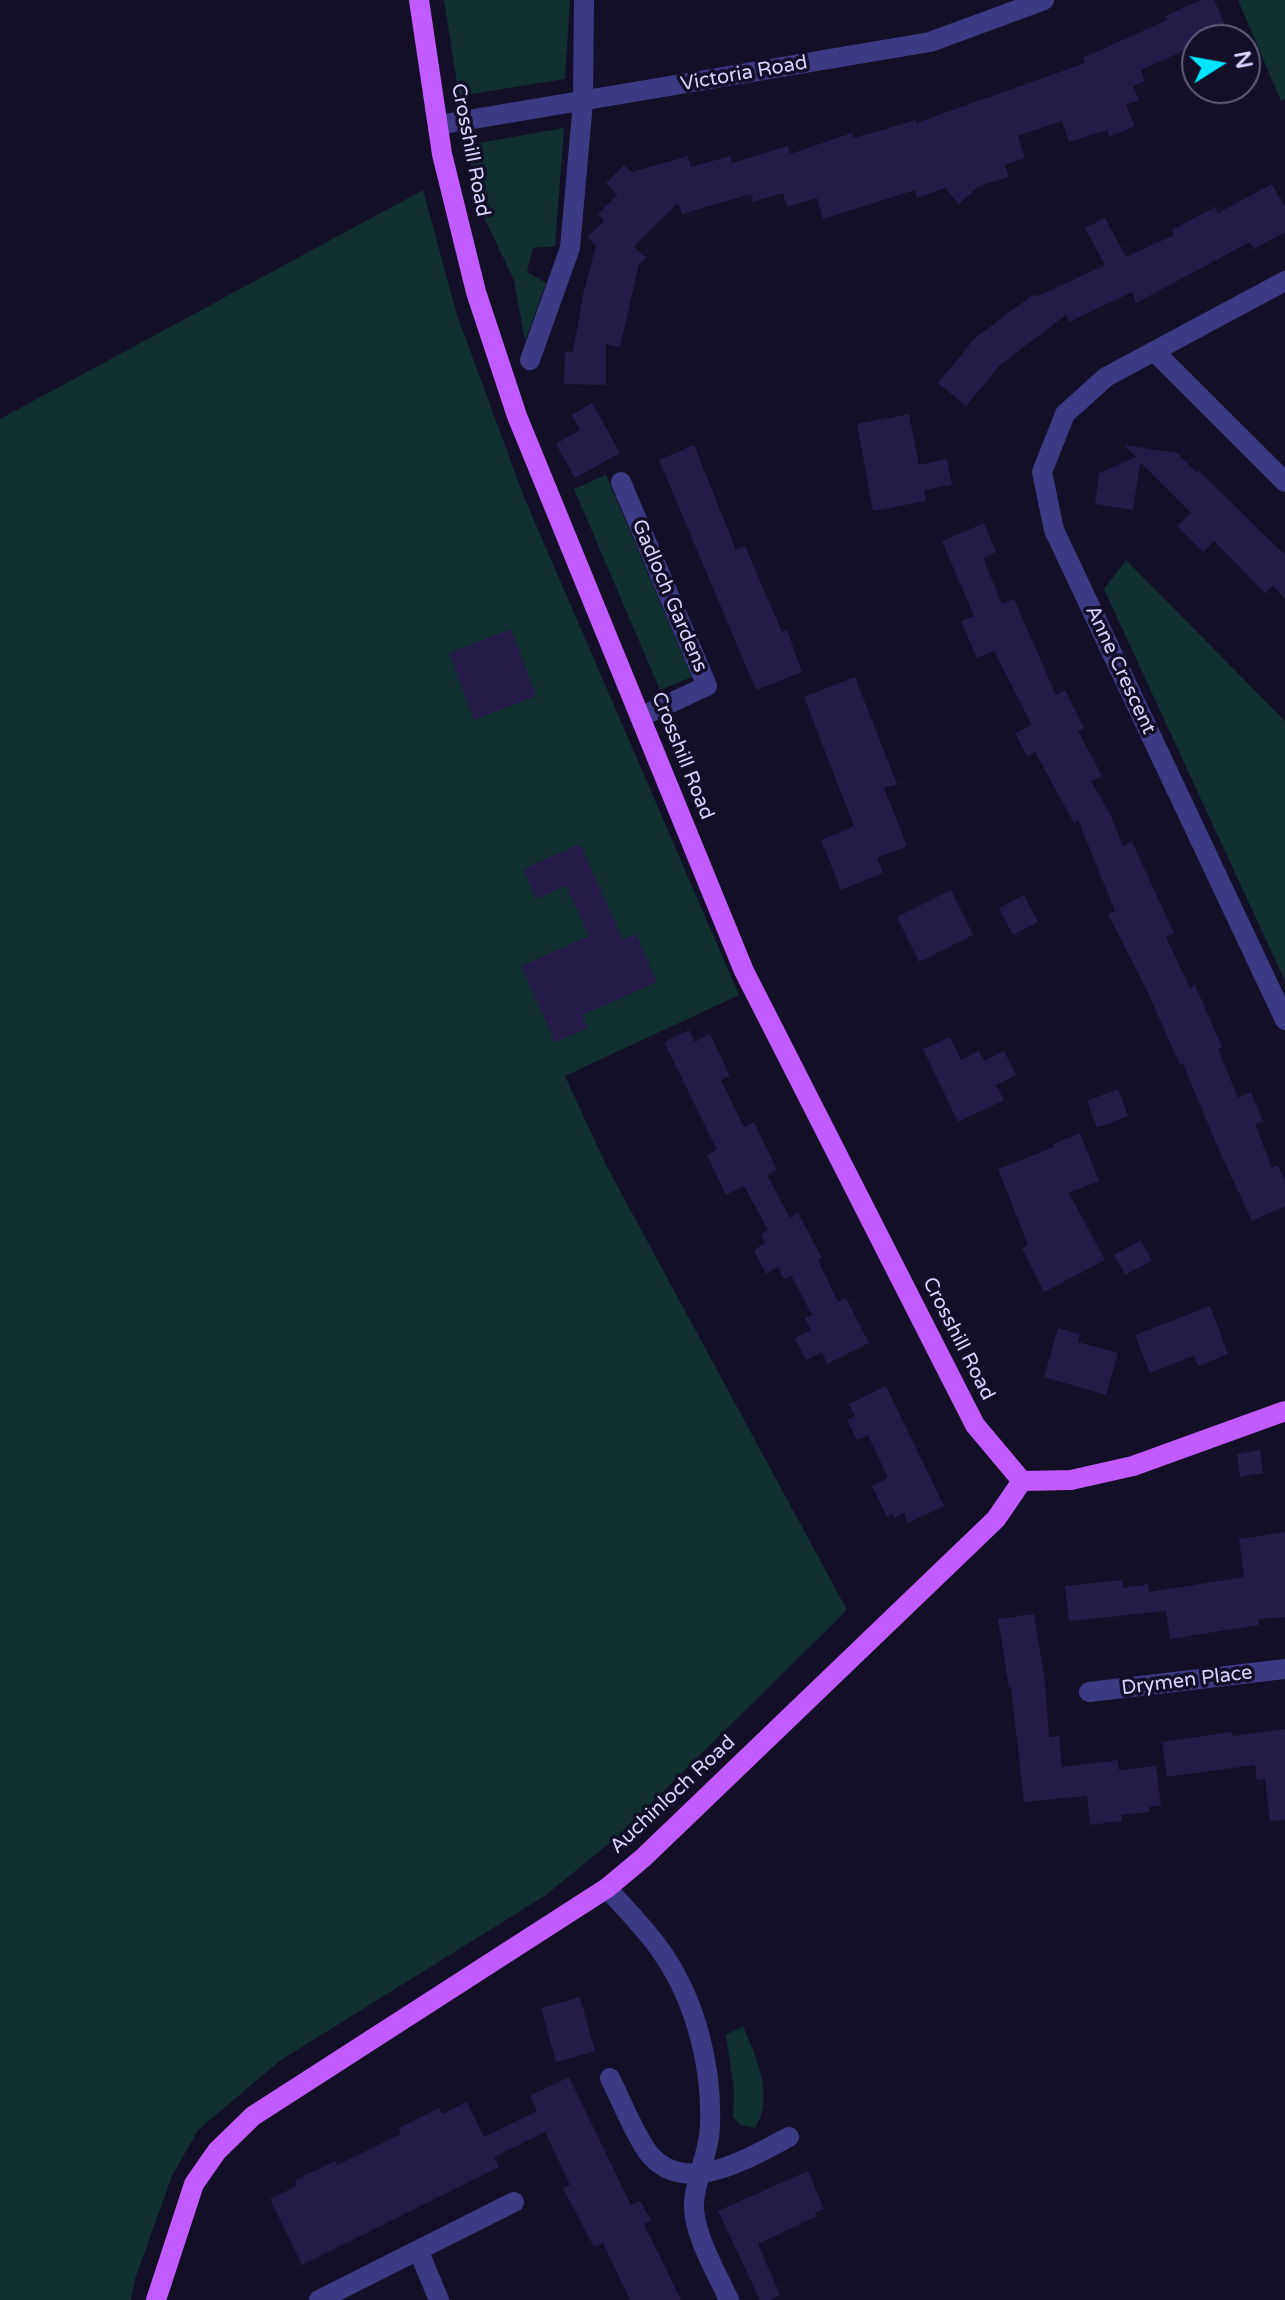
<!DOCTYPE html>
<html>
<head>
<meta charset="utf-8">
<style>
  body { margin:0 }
  #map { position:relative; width:1285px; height:2300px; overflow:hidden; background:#130f26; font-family:"Varela Round",sans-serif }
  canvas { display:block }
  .north { position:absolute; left:1181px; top:24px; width:80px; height:80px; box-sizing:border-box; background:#130f26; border:2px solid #625e7d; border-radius:50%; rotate:79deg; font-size:22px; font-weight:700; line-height:32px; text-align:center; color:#d9d4ff }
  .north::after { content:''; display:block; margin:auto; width:28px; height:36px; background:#00e5ff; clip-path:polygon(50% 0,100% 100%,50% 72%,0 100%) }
</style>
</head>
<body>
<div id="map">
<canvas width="1285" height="2300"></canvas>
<div class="north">N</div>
</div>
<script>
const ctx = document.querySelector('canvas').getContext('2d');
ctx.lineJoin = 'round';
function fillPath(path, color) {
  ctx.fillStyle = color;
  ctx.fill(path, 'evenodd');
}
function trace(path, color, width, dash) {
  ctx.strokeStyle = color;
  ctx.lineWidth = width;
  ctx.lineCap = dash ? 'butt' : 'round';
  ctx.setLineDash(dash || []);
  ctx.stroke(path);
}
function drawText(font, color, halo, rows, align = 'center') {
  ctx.font = font + ' "Varela Round",sans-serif';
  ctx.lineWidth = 7;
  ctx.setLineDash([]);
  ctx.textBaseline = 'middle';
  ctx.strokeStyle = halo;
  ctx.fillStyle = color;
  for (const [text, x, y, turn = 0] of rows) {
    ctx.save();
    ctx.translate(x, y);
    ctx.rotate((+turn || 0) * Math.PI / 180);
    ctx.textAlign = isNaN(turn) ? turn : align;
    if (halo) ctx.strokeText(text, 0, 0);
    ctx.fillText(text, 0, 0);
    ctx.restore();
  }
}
fillPath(new Path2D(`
  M 444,0 L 570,0 L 565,79 L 459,96 Z
  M 1238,0 L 1285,0 L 1285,99 L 1281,101 Z
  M 564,128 L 555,246 L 533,248 L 527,272 L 546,283 L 525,341 L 514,280 L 477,203 L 468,145 Z
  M 423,190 L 457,315 L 524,497 L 739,995 L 565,1076 L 606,1165 L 847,1610 L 618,1836 L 546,1895 L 281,2060 L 198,2130 L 172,2176 L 135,2279 L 131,2300 L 0,2300 L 0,419 Z
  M 606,475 L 692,677 L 660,690 L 574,489 Z
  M 1126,560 L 1285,721 L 1285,981 L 1104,589 Z
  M 743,2026 C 756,2057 775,2097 755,2128 L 741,2125 L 733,2117 L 734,2090 L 726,2035 Z`), '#12302f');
fillPath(new Path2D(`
  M 1201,0 L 1214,0 L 1232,40 L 1197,40 L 1197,45 L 1141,70 L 1145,81 L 1133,86 L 1139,100 L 1126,105 L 1135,126 L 1110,137 L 1107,130 L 1069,142 L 1062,121 L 1018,136 L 1025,158 L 1005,165 L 1009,177 L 979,186 L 959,204 L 945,188 L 917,198 L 915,190 L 823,219 L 817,198 L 787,207 L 783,193 L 753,202 L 751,194 L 682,214 L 678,203 L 634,246 L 646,258 L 639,264 L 620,347 L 606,344 L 606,385 L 564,384 L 565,351 L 573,352 L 583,295 L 596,246 L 587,237 L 604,221 L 598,214 L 617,195 L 606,183 L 624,165 L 632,172 L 688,156 L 691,167 L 730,156 L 732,163 L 788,146 L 790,154 L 852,133 L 854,138 L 916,120 L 916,123 L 1085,63 L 1083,58 L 1167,20 L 1165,16 Z
  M 1272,184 L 1285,207 L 1285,232 L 1254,249 L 1250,242 L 1136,303 L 1132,292 L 1069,322 L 1066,315 L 1000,365 L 966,406 L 938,383 L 975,338 L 1034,294 L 1036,297 L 1105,265 L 1085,228 L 1105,218 L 1126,257 L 1174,235 L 1172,230 L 1215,207 L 1218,213 Z
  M 592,403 L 620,453 L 575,478 L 556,444 L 580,430 L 572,415 Z
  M 909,414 L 919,465 L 947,459 L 952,485 L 924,490 L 926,501 L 873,511 L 857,424 Z
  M 694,445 L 736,550 L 745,546 L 782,632 L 787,630 L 802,672 L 756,690 L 659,460 Z
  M 1124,445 L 1177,453 L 1197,473 L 1199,471 L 1285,555 L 1285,599 L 1273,586 L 1265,593 L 1214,541 L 1203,552 L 1177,526 L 1191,513 L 1140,462 L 1133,510 L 1095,504 L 1099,473 L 1136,457 Z
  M 984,523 L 996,552 L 983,558 L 1002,604 L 1014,599 L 1056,695 L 1065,690 L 1084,728 L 1078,731 L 1102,776 L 1091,781 L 1110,814 L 1123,846 L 1132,842 L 1174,933 L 1166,937 L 1190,988 L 1195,985 L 1222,1047 L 1218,1049 L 1238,1098 L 1251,1092 L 1263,1121 L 1255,1124 L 1272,1168 L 1278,1165 L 1285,1181 L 1285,1206 L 1252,1221 L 1218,1148 L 1183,1064 L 1180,1065 L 1148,993 L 1108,914 L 1115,911 L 1078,820 L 1074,823 L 1035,752 L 1027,756 L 1015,733 L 1032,725 L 994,651 L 977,658 L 961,621 L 974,616 L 942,541 Z
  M 511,629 L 536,696 L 474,720 L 449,653 Z
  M 855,677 L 897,784 L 884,788 L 907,846 L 877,858 L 883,873 L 841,890 L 821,840 L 854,826 L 804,697 Z
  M 580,844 L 623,940 L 636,934 L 657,982 L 582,1015 L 588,1028 L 555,1042 L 521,966 L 589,936 L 566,886 L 536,899 L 523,869 Z
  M 951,890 L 973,935 L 919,962 L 897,917 Z
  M 1024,895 L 1038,922 L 1013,935 L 999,908 Z
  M 689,1030 L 695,1042 L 710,1034 L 730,1076 L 721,1080 L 744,1127 L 754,1122 L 777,1170 L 767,1175 L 790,1218 L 798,1213 L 822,1258 L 818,1260 L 838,1302 L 846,1298 L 869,1343 L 827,1364 L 822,1352 L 806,1360 L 795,1338 L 811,1330 L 805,1318 L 812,1315 L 791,1275 L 784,1279 L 778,1267 L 766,1274 L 754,1250 L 765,1243 L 761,1234 L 768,1230 L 744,1186 L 726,1195 L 707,1155 L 717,1150 L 664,1042 Z
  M 950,1037 L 961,1060 L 979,1051 L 984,1061 L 1004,1051 L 1016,1075 L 996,1085 L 1004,1100 L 958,1122 L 923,1049 Z
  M 1118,1089 L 1128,1116 L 1097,1128 L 1087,1101 Z
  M 1080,1133 L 1099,1181 L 1069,1193 L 1105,1260 L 1044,1292 L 1022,1248 L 1028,1245 L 998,1169 L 1054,1147 L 1053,1144 Z
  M 1141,1240 L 1152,1261 L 1125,1275 L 1114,1255 Z
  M 1210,1306 L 1228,1354 L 1198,1366 L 1194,1356 L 1150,1373 L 1135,1335 Z
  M 1058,1328 L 1080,1334 L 1078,1342 L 1118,1353 L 1106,1395 L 1044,1377 Z
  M 886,1386 L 944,1506 L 908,1523 L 904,1513 L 894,1518 L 893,1514 L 887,1517 L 872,1486 L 888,1478 L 868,1435 L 857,1440 L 847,1420 L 855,1416 L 849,1404 Z
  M 1260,1450 L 1263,1473 L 1240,1477 L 1237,1454 Z
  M 1285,1532 L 1285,1617 L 1258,1619 L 1259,1625 L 1170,1639 L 1166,1611 L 1069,1621 L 1065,1586 L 1122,1580 L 1123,1588 L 1148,1584 L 1149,1592 L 1244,1577 L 1239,1539 Z
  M 1034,1614 L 1045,1681 L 1049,1737 L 1059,1736 L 1062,1767 L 1118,1760 L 1119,1770 L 1156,1766 L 1161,1806 L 1149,1807 L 1149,1812 L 1121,1815 L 1122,1821 L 1090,1825 L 1087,1796 L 1024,1802 L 1011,1687 L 1009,1687 L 998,1619 Z
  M 1285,1729 L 1285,1820 L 1270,1821 L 1265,1779 L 1257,1780 L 1255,1765 L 1167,1777 L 1162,1742 L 1232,1732 L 1233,1736 Z
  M 580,1997 L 595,2051 L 556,2062 L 541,2008 Z
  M 569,2077 L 631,2205 L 640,2201 L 651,2220 L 644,2224 L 681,2300 L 630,2300 L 603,2243 L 594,2247 L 563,2188 L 570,2185 L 545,2132 L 494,2157 L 499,2167 L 302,2265 L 270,2199 L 297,2186 L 295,2180 L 335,2161 L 337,2165 L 401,2134 L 399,2128 L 439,2108 L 442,2114 L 467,2102 L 484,2137 L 537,2111 L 530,2096 Z
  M 808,2171 L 824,2209 L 815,2213 L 817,2216 L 758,2244 L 780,2295 L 770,2300 L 760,2300 L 718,2211 Z`), '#241b47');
trace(new Path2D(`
  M 438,125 L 930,42 L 1044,0
  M 1285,281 L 1106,377 L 1065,414 L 1042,472 L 1054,530 L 1285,1020
  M 1155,352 L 1285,482
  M 530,360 L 570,248 L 583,102 L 584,0
  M 621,482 L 707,686 L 640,717
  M 1089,1692 L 1285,1669
  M 607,1888 C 626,1910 648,1931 663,1954 C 696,2002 712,2067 710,2124 C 710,2150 696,2176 694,2202 C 692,2232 717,2273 729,2300
  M 610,2078 C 622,2102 632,2129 647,2151 C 683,2200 750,2157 789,2137
  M 419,2252 L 439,2300
  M 319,2300 L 514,2202`), '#3d3a85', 20);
trace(new Path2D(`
  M 419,0 L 442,154 L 476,292 L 517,416 L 744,971 L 975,1425 L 1022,1481
  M 156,2300 L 194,2184 L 217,2151 L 253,2116 L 607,1888 L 643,1858 L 996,1519 L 1022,1481 L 1071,1480 L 1133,1466 L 1285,1411`), '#c25bff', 20);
drawText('20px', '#d9d4ff', '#130f26', [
  ["Victoria Road",744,74,-10],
  ["Crosshill Road",470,150,79],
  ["Gadloch Gardens",669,596,67],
  ["Anne Crescent",1120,670,65],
  ["Crosshill Road",682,756,68],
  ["Crosshill Road",958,1339,63],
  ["Drymen Place",1187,1681,-7],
  ["Auchinloch Road",673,1795,-43]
]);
</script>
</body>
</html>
